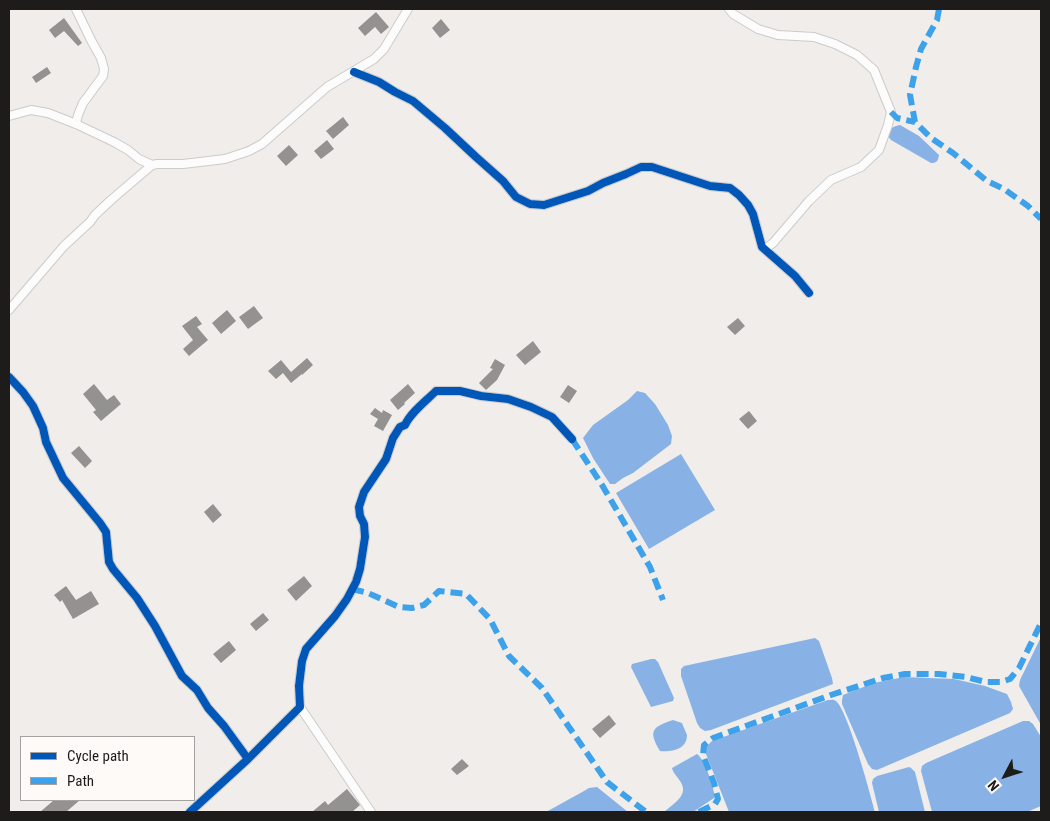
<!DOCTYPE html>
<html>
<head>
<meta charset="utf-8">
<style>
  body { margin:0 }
  #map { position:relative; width:1050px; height:821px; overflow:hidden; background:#f0edeb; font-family:"Roboto Condensed",sans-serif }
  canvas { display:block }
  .frame { position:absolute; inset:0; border:10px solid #1d1c1b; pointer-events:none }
  .legend { position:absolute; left:20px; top:736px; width:175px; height:65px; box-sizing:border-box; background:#fefaf8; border:1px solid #a4a1a0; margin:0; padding:6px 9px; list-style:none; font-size:15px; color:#1d1c1b }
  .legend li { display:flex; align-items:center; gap:10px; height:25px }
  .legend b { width:25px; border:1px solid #a4a1a0 }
  .north { position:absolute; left:980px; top:751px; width:50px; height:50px; -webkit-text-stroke:4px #fefaf8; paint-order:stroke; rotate:230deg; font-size:14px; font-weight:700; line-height:20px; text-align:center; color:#1d1c1b }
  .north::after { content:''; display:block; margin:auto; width:18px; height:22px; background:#1d1c1b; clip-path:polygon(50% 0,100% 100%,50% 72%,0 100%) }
</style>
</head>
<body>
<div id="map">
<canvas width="1050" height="821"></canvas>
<div class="frame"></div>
<ul class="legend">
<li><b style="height:6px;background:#0057b8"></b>Cycle path</li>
<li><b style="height:6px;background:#3da2ea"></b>Path</li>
</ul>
<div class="north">N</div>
</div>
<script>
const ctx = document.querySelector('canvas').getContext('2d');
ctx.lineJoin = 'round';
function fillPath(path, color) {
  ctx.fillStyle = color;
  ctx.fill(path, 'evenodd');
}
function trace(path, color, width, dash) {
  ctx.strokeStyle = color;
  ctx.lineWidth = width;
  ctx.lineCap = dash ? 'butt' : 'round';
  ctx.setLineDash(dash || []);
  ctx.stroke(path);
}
fillPath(new Path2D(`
  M 900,125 L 919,136 L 939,155 C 938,161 937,163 931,163 L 891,140 L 888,136 C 889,129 893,126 900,125 Z
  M 637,391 L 645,393 L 655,404 L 668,425 L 672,436 L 671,444 L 633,473 L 623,478 L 615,484 L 610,484 L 593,458 L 583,438 L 593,425 L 628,400 Z
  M 681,454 L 715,510 L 649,549 L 616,493 Z
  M 1041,637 L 1041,725 L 1019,686 L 1020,680 Z
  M 815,638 L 819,641 L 832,678 L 833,684 L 711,730 L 705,731 L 700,728 L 697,723 L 681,676 L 681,669 L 684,666 Z
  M 651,659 L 655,659 L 658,662 L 674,698 L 673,701 L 651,707 L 631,667 L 632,664 Z
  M 904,677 L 954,679 L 985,686 L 1007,694 L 1011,702 L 1013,709 L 1010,713 L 877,770 L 872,769 L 868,764 L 842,704 L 842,700 L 843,695 L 874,683 Z
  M 828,700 C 832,700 833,699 836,701 C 848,711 870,793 875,812 L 729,812 L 706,754 L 705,748 L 712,741 Z
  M 673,720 L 682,723 C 683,726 686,732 687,735 C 687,750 671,752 660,751 C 648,731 652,727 673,720 Z
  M 1023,721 L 1029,721 L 1033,724 L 1041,737 L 1041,806 L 1027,812 L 932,812 L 921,771 L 922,766 L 926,763 Z
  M 697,754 C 706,761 712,784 715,796 L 714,798 L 693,812 L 664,812 C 673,804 690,795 680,781 C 677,776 673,773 672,768 Z
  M 909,767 L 911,768 L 915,772 L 925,812 L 879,812 L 872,783 L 873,779 L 877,776 Z
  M 597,787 L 628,812 L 546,812 L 584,791 L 589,788 Z`), '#88b2e5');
fillPath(new Path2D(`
  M 376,12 L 389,27 L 381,34 L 375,27 L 365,36 L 358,28 Z
  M 64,18 L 82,43 L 78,46 L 64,31 L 55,38 L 49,30 Z
  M 441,19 L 450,30 L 440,38 L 432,28 Z
  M 47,67 L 51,73 L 36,83 L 32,77 Z
  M 343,117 L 349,125 L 333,139 L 326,131 Z
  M 327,140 L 334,149 L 321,159 L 314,151 Z
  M 289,145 L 298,155 L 286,166 L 277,156 Z
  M 254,306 L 263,318 L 248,329 L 239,317 Z
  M 227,310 L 236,321 L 221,334 L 212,323 Z
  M 196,316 L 202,324 L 197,327 L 208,340 L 189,356 L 183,349 L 193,340 L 182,326 Z
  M 738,318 L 745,326 L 735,335 L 727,327 Z
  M 533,341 L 541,352 L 525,365 L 516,355 Z
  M 307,358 L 313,365 L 302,375 L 302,374 L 291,383 L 283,373 L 276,379 L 268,371 L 281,360 L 291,372 Z
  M 495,359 L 505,365 L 497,380 L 486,390 L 479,383 L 493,369 L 490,368 Z
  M 94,384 L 107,400 L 114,395 L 121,404 L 101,421 L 93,412 L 96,410 L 83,394 Z
  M 408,384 L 415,393 L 404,403 L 405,404 L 398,410 L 390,400 Z
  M 568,385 L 577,391 L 569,403 L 560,397 Z
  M 375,408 L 382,413 L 383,410 L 392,415 L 383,431 L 374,426 L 378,419 L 370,414 Z
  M 749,411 L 757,421 L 748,429 L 739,419 Z
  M 79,446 L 92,461 L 85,468 L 71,453 Z
  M 213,504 L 222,515 L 213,523 L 204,512 Z
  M 304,576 L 312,586 L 296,601 L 287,590 Z
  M 66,586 L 76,600 L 91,591 L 99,604 L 73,619 L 62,600 L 60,602 L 54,595 Z
  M 263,613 L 269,620 L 256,631 L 250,624 Z
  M 229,641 L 236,650 L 221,663 L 213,654 Z
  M 609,715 L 616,724 L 600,738 L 592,729 Z
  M 462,759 L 469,766 L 457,775 L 451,769 Z
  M 347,789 L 360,805 L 352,812 L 312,812 L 325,801 L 328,805 Z
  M 54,800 L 80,800 L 66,812 L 40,812 Z`), '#949291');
const minor = new Path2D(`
  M 729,9 L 733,14 L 758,29 L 778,35 L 814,37 L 835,44 L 857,55 L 874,70 L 891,112 L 888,125 L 879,150 L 861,167 L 831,180 L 809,201 L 773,243 L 765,249
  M 354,72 L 379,82 L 395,92 L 413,101 L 445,128 L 476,157 L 503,181 L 516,197 L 530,204 L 544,205 L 588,191 L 603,183 L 626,174 L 641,167 L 652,167 L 710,186 L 730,188 L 739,195 L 748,205 L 753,214 L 762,247 L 795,276 L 809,293
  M 9,116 L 31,110 L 48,113 L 76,124 L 114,142 L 128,150 L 139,159 L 152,165 L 157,164 L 183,164 L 225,159 L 249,151 L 262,144 L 327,87 L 374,59 L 384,49 L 408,9
  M 76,124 L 78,115 L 83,103 L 103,76 L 104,69 L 101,58 L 91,40 L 76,9
  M 9,310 L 64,246 L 90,222 L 95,215 L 111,200 L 152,165
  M 9,377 L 23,392 L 33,406 L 43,428 L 46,442 L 63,478 L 100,523 L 106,532 L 109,562 L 113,569 L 137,598 L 155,626 L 182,676 L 197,690 L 208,708 L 224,726 L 248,759 L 190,812
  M 300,707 L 371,812
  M 248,759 L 300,707 L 299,686 L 302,661 L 306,649 L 335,616 L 347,599 L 356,582 L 360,569 L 365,537 L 364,524 L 360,516 L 359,507 L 364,492 L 386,459 L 393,438 L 400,427 L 405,425 C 411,412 426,401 436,391 L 460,391 L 481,396 L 508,399 L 531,407 L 552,417 L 572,439`);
trace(minor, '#cdcbc9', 10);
trace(minor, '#fdfcfc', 8);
trace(new Path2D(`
  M 939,9 L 937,20 L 921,49 L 916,67 L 910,95 L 915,122 L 931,138 L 953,153 L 987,181 L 1004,189 L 1028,206 L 1041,219
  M 891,112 L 897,118 L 915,122
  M 572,439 L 602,485 L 650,567 L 663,600
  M 352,589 L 368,593 L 399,607 L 412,608 L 424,605 L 439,591 L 466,594 L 490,619 L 509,656 L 542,688 L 607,782 L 646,812
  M 699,812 L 715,804 L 718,799 L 714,783 L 703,755 L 704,745 L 713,738 L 831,695 L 883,678 L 905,674 L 939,674 L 966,677 L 986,682 L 1001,682 L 1010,679 L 1019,668 L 1041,623`), '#3da2ea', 6, [12, 6]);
trace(new Path2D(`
  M 354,72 L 379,82 L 395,92 L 413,101 L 445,128 L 476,157 L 503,181 L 516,197 L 530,204 L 544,205 L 588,191 L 603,183 L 626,174 L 641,167 L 652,167 L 710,186 L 730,188 L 739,195 L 748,205 L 753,214 L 762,247 L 795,276 L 809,293
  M 9,377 L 23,392 L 33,406 L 43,428 L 46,442 L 63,478 L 100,523 L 106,532 L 109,562 L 113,569 L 137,598 L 155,626 L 182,676 L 197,690 L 208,708 L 224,726 L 248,759 L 190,812
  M 248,759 L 300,707 L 299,686 L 302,661 L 306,649 L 335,616 L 347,599 L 356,582 L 360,569 L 365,537 L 364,524 L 360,516 L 359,507 L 364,492 L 386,459 L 393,438 L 400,427 L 405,425 C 411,412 426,401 436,391 L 460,391 L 481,396 L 508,399 L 531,407 L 552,417 L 572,439`), '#0057b8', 8);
</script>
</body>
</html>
